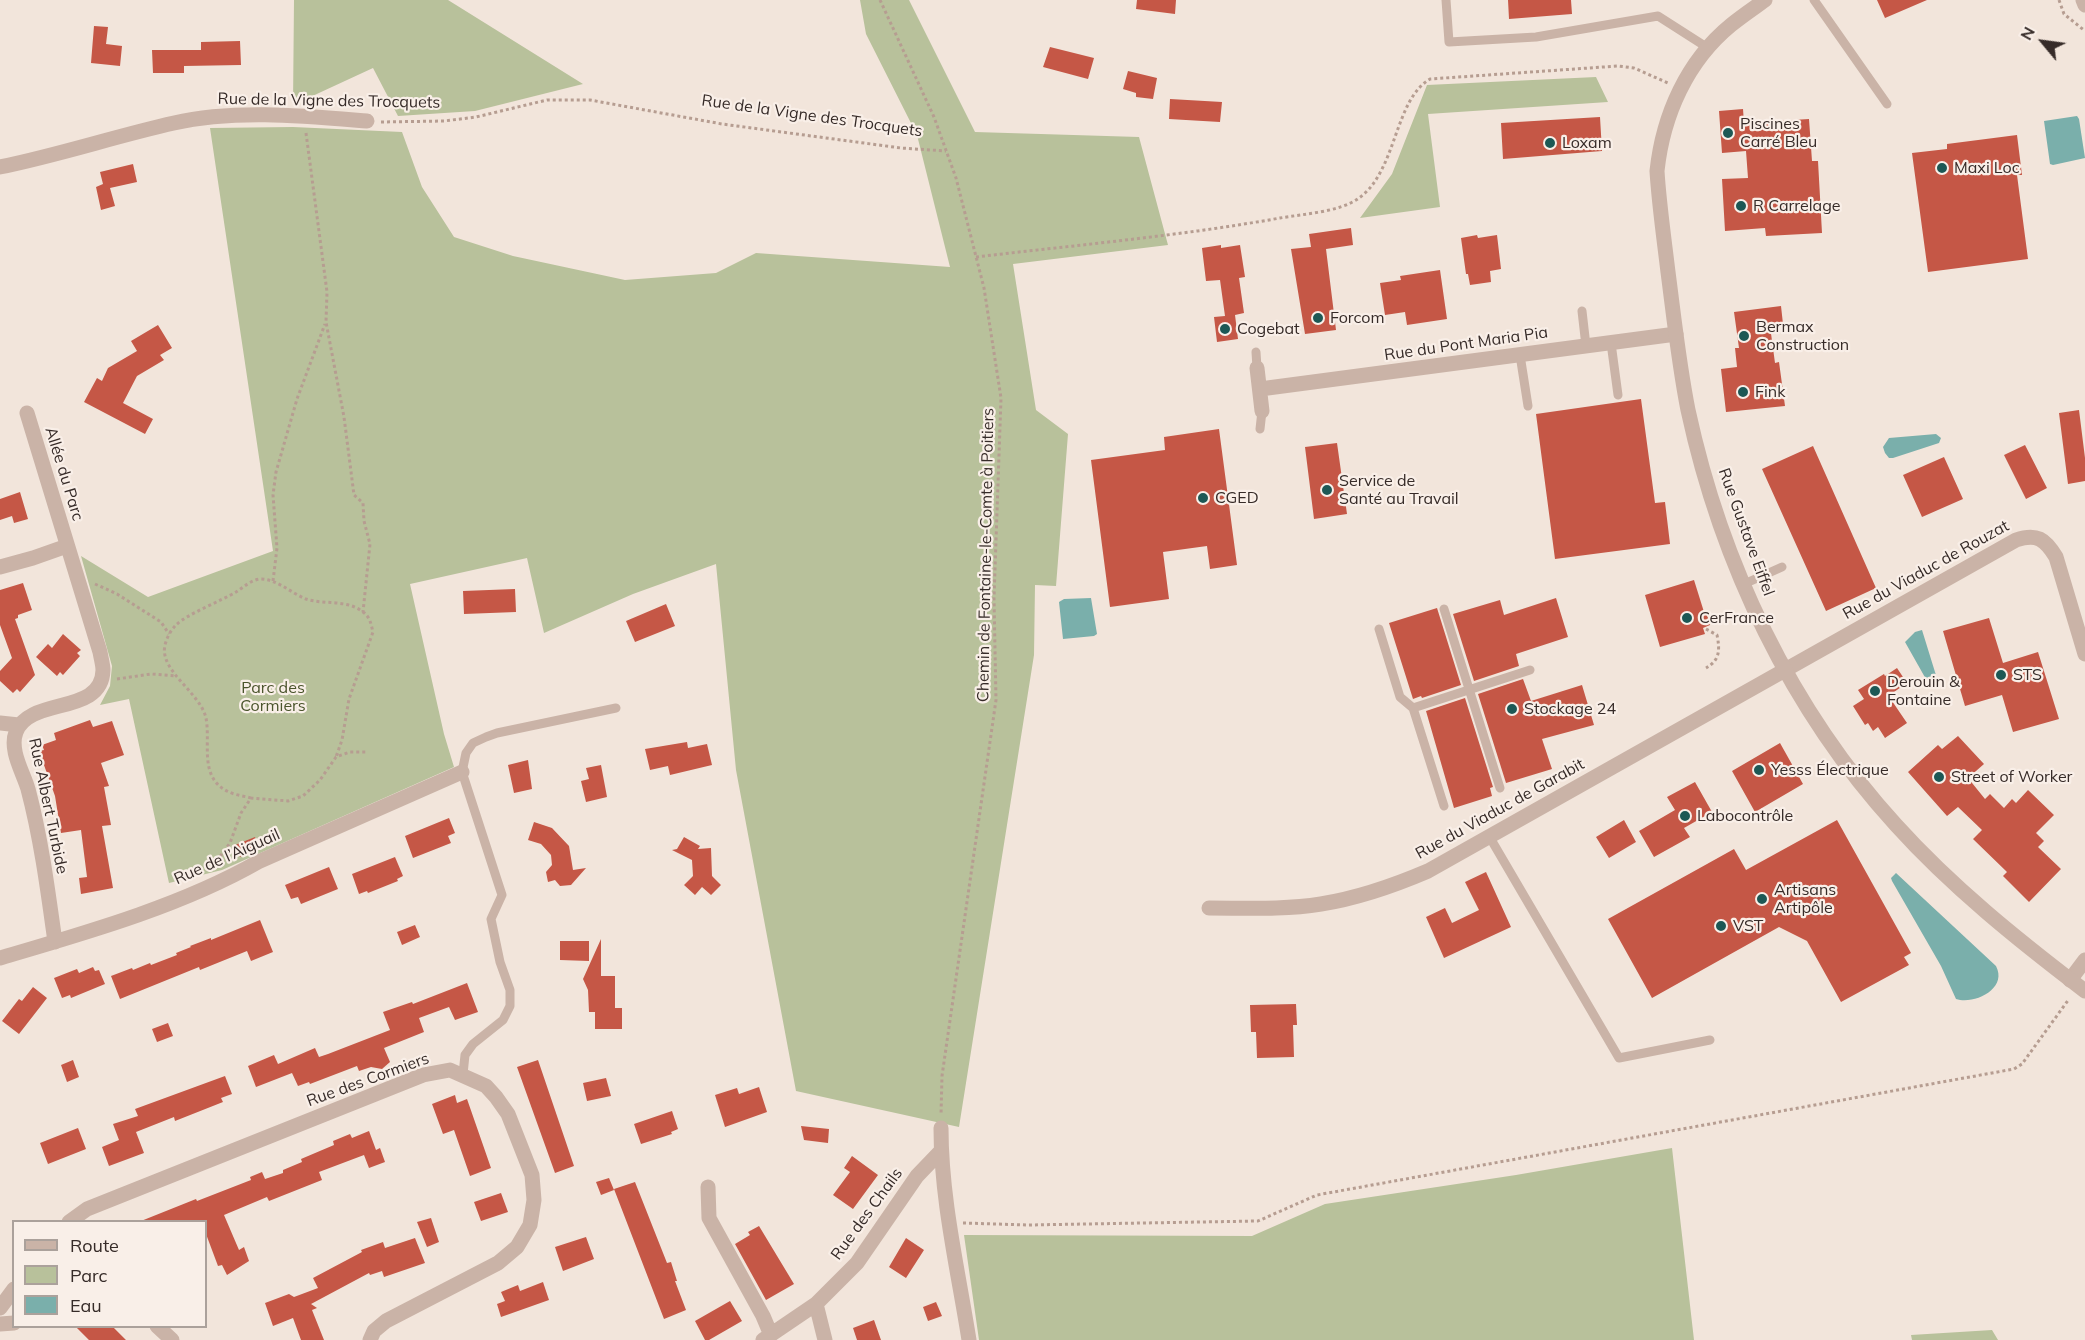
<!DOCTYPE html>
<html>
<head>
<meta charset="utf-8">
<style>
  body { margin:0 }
  #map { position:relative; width:2085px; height:1340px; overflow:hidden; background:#f2e5db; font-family:Mulish,sans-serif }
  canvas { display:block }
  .legend { position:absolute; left:12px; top:1220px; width:195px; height:108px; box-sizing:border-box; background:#f9efe8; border:2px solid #aba19b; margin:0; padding:8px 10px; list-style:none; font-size:18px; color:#362b28 }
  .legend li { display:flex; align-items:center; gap:12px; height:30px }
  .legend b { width:30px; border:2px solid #aba19b }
  .north { position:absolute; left:2013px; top:12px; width:60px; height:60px; -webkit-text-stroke:4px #f9efe8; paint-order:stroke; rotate:299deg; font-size:16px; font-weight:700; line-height:24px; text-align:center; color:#362b28 }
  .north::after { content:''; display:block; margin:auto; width:21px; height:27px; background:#362b28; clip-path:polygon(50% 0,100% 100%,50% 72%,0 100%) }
</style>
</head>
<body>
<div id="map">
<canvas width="2085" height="1340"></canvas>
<ul class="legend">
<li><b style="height:8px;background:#cab3a7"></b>Route</li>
<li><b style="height:16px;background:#b8c19b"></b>Parc</li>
<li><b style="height:16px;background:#7aafab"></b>Eau</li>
</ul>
<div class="north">N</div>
</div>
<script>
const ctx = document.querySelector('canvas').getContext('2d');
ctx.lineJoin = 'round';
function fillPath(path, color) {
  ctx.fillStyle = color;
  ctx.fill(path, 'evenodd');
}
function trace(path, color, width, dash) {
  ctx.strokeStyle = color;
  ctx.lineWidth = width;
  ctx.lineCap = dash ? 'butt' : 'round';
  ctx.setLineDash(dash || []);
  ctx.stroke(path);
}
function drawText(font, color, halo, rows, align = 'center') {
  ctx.font = font + ' Mulish,sans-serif';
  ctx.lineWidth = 4.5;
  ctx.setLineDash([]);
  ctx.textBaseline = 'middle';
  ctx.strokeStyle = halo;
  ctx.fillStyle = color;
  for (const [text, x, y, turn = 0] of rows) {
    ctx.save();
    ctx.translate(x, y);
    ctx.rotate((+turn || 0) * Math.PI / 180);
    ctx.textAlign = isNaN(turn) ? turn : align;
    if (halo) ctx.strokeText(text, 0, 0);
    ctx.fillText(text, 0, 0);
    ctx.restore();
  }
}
fillPath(new Path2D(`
  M 294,0 L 448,0 L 583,84 L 475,111 L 398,116 L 373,68 L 293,105 Z
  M 860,0 L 909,0 L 975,132 L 1139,137 L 1168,245 L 1013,264 L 1036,410 L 1068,434 L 1056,586 L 1035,585 L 1034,655 L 959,1127 L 796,1091 L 736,770 L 716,564 L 633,594 L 544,633 L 527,558 L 410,584 L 444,734 L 454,767 L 222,870 L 169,883 L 129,699 L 100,705 L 110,686 L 112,666 L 81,556 L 148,597 L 273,551 L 210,128 L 293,127 L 402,132 L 422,187 L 454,237 L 513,256 L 625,280 L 716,273 L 756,253 L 950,267 L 917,135 L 866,34 Z
  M 1596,77 L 1608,102 L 1428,114 L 1440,207 L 1360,218 L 1392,174 L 1427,85 Z
  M 1672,1148 L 1694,1340 L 979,1340 L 964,1235 L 1252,1236 L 1325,1204 L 1516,1175 Z
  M 1992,1330 L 1998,1340 L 1912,1340 L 1911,1335 Z`), '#b8c19b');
fillPath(new Path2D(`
  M 2077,116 L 2079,119 L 2085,158 L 2053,165 L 2050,164 L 2044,121 Z
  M 1936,434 L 1941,438 L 1939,443 L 1893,458 L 1889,458 L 1885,453 L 1883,447 L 1889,438 Z
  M 1091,598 L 1097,634 L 1094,636 L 1063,639 L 1059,602 L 1064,599 Z
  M 1922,630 L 1939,685 L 1931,688 L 1905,642 L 1915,632 Z
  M 1896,873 L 1996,966 C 2008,989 1974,1005 1956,999 L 1941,966 L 1892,881 L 1891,878 Z`), '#7aafab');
fillPath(new Path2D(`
  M 1137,0 L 1176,0 L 1175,14 L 1136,9 Z
  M 1508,0 L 1571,0 L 1572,14 L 1509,19 Z
  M 1877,0 L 1927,0 L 1885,18 Z
  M 94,26 L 108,27 L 106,44 L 122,46 L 120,66 L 91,63 Z
  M 240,41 L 241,65 L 184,66 L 184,73 L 153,73 L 152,50 L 201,50 L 201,42 Z
  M 1050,47 L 1094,58 L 1088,79 L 1043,67 Z
  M 1128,71 L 1157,78 L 1153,99 L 1136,97 L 1136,93 L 1123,89 Z
  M 1170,99 L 1222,102 L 1220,122 L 1169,119 Z
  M 1743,109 L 1744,123 L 1809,119 L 1812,161 L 1818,161 L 1822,233 L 1766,236 L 1765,228 L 1725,231 L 1722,179 L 1748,178 L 1746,151 L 1722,153 L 1719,111 Z
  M 1600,117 L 1602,151 L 1503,159 L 1501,123 Z
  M 2017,135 L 2022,175 L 2017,175 L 2028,259 L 1928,272 L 1912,153 L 1947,149 L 1947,144 Z
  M 133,164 L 137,182 L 110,188 L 115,206 L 101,210 L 96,187 L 103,184 L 100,172 Z
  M 1351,228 L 1353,245 L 1326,249 L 1336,330 L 1305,334 L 1291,249 L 1311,247 L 1309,234 Z
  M 1477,235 L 1478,238 L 1497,235 L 1501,269 L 1490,271 L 1491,282 L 1470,285 L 1468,274 L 1466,274 L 1461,238 Z
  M 1221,245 L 1221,248 L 1240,245 L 1245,277 L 1239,278 L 1244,313 L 1235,315 L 1238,339 L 1217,342 L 1214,317 L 1225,316 L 1220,280 L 1206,281 L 1202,248 Z
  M 1440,270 L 1447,319 L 1407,325 L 1405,312 L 1385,315 L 1380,283 L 1401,280 L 1400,276 Z
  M 1781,306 L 1783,324 L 1770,326 L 1775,363 L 1779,362 L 1785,406 L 1726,412 L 1721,369 L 1737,367 L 1735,348 L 1739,348 L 1734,312 Z
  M 158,325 L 172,348 L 160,355 L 164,360 L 137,376 L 123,403 L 153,419 L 145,434 L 84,402 L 97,378 L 102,381 L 108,368 L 137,351 L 131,341 Z
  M 1641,399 L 1655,503 L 1665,502 L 1670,544 L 1555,559 L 1536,414 Z
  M 2079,410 L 2085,458 L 2085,481 L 2068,484 L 2059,413 Z
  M 1219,429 L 1237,565 L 1210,569 L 1207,546 L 1163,552 L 1169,599 L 1110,607 L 1091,460 L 1165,450 L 1164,437 Z
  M 1337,443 L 1347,514 L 1314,519 L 1305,447 Z
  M 2025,445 L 2047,488 L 2026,499 L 2004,455 Z
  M 1813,446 L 1876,588 L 1826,611 L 1762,469 Z
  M 1944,457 L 1963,499 L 1922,517 L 1903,475 Z
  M 20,492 L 28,519 L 14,523 L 12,516 L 0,520 L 0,499 Z
  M 1694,580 L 1704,612 L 1706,611 L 1710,625 L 1703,628 L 1705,634 L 1660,647 L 1645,595 Z
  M 23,583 L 32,610 L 18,615 L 18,618 L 15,619 L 35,675 L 20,692 L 17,689 L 13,693 L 0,681 L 0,671 L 12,658 L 0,625 L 0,590 Z
  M 515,589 L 516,612 L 464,614 L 463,591 Z
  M 1556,598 L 1568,637 L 1516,654 L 1519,666 L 1474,681 L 1453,614 L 1500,600 L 1504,615 Z
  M 666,604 L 675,626 L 635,642 L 626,621 Z
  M 1437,608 L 1461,685 L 1422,698 L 1421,696 L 1413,699 L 1389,623 Z
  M 1989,618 L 2003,663 L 2038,652 L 2059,719 L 2013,732 L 2002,695 L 1965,706 L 1943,631 Z
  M 63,634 L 81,650 L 77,653 L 80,656 L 63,675 L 60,672 L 57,676 L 36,657 L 48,644 L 52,648 Z
  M 1897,668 L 1907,683 L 1894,692 L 1898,698 L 1892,701 L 1907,723 L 1885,738 L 1878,727 L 1873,731 L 1868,723 L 1865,725 L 1853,706 L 1864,699 L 1858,690 L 1884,674 L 1885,676 Z
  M 1523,679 L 1531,701 L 1582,685 L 1594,725 L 1542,739 L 1552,769 L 1506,783 L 1478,694 Z
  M 1465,698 L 1493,787 L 1490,788 L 1492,796 L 1454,808 L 1426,711 Z
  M 90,720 L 93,727 L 112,721 L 124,755 L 101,763 L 109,786 L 104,787 L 111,825 L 102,826 L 113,888 L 81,894 L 79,878 L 87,877 L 81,830 L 61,833 L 55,796 L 39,751 L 44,750 L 42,745 L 56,740 L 54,733 Z
  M 1958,736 L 1984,764 L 1968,778 L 1985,799 L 1990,794 L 2004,808 L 2012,799 L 2016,803 L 2028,790 L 2054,815 L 2036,833 L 2044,841 L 2038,847 L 2061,869 L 2029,902 L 2003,876 L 2007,872 L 1973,839 L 1982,830 L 1958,807 L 1947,816 L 1908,772 L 1938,745 L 1942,749 Z
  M 687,742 L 688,748 L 707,744 L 712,765 L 670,775 L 668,766 L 650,770 L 645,749 Z
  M 1780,743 L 1803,784 L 1755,812 L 1732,771 Z
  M 528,760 L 532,789 L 514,793 L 508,765 Z
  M 601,765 L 607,797 L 586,802 L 581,781 L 589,779 L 586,768 Z
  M 1695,782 L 1712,812 L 1684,828 L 1690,837 L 1654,857 L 1639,831 L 1675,810 L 1667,797 Z
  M 449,818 L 455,833 L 448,836 L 451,843 L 413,858 L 405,836 Z
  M 1624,820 L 1636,842 L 1609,858 L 1596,837 Z
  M 1837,820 L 1911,953 L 1904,957 L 1909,965 L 1841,1002 L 1807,941 L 1779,927 L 1652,998 L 1608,919 L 1734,849 L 1746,870 Z
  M 534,822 L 552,828 L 569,846 L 573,870 L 586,868 L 571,885 L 560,886 L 555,880 L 548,882 L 546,872 L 552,865 L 551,855 L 541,844 L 528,840 Z
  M 255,837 L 259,849 L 240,857 L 235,845 Z
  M 684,837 L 700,846 L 698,849 L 711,848 L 712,876 L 721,885 L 711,895 L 702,887 L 695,895 L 684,885 L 693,876 L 692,860 L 672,850 L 677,849 Z
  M 395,857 L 403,876 L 397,879 L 398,881 L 368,893 L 367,891 L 359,894 L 352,874 Z
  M 329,867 L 338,889 L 301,904 L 298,897 L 291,899 L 285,885 Z
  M 1486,872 L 1511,927 L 1444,958 L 1426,917 L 1445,908 L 1452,923 L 1479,910 L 1465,882 Z
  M 260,920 L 273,952 L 251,961 L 247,951 L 200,970 L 199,967 L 120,999 L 111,976 L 132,968 L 133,970 L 150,963 L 151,965 L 177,955 L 176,953 L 191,947 L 190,946 L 211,938 L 211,940 Z
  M 415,925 L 420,937 L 402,945 L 397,932 Z
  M 601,939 L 601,976 L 615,976 L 615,1008 L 622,1008 L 622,1029 L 595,1029 L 595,1012 L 589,1012 L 588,990 L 583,979 Z
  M 560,941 L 589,941 L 589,961 L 560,960 Z
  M 93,967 L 95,971 L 99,970 L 105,984 L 71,998 L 70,995 L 62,998 L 54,978 L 77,969 L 79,973 Z
  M 467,983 L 478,1012 L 455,1020 L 449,1007 L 419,1018 L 424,1032 L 384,1048 L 390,1062 L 382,1069 L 371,1067 L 359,1071 L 357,1066 L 310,1084 L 309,1082 L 298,1086 L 292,1073 L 256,1087 L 248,1066 L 274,1055 L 278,1064 L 315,1048 L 319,1057 L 328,1054 L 390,1030 L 383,1012 L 412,1002 L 413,1004 Z
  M 33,987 L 47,998 L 19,1034 L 2,1021 L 19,999 L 22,1001 Z
  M 1296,1004 L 1297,1025 L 1293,1025 L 1294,1057 L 1257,1058 L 1256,1032 L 1251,1032 L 1250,1005 Z
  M 168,1023 L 173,1036 L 157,1042 L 152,1029 Z
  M 73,1060 L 79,1077 L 67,1082 L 61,1065 Z
  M 538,1060 L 574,1166 L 555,1173 L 517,1067 Z
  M 225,1076 L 232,1094 L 221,1098 L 223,1102 L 175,1121 L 174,1117 L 136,1132 L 144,1153 L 109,1166 L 102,1147 L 119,1140 L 113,1124 L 138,1116 L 135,1109 Z
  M 606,1078 L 611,1096 L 587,1101 L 583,1083 Z
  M 759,1087 L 767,1112 L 725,1127 L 715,1095 L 737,1088 L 739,1094 Z
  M 455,1095 L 457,1103 L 467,1099 L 491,1168 L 470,1176 L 454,1130 L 443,1134 L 432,1104 Z
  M 672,1111 L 678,1129 L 671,1132 L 672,1134 L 641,1144 L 634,1124 Z
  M 801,1126 L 829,1129 L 828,1143 L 804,1140 Z
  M 78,1128 L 86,1149 L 48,1164 L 40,1143 Z
  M 369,1131 L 376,1150 L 380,1148 L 385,1162 L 369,1168 L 364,1155 L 319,1172 L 322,1180 L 269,1201 L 267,1197 L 224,1215 L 239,1250 L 244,1247 L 249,1261 L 227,1275 L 222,1265 L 218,1266 L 206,1234 L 206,1221 L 141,1221 L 196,1199 L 197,1201 L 251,1180 L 250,1177 L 262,1172 L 265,1179 L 283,1173 L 283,1170 L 302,1162 L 301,1159 L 334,1145 L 333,1141 L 350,1134 L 352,1138 Z
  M 852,1156 L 878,1175 L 853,1209 L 833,1195 L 850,1172 L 844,1168 Z
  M 609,1178 L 614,1190 L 601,1195 L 596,1182 Z
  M 635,1182 L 667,1263 L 671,1262 L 677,1281 L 675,1281 L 686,1310 L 664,1319 L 614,1189 Z
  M 501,1193 L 508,1212 L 481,1221 L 474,1202 Z
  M 431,1218 L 439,1242 L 427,1247 L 417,1222 Z
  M 759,1226 L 794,1284 L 766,1300 L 735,1244 L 750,1235 L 748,1232 Z
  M 586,1237 L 594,1259 L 563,1271 L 555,1247 Z
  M 415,1238 L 425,1263 L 384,1277 L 382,1271 L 370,1275 L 369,1273 L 311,1304 L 317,1308 L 312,1310 L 324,1340 L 301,1340 L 293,1318 L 273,1326 L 265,1303 L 289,1294 L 294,1297 L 318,1288 L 313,1278 L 362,1252 L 361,1250 L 383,1242 L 385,1248 Z
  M 906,1238 L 924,1250 L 906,1278 L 889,1267 Z
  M 543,1282 L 549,1300 L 501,1317 L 497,1304 L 505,1301 L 501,1292 L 518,1285 L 520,1291 Z
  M 730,1301 L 742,1321 L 709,1340 L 705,1340 L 695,1321 Z
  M 936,1302 L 942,1316 L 928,1321 L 923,1307 Z
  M 874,1320 L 881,1340 L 857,1340 L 853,1328 Z
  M 75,1326 L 112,1326 L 126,1340 L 89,1340 Z`), '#c55746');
trace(new Path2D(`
  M 880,0 L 934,117 L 956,178 L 984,288 L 1001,398 L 994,598 L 996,700 L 942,1076 L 941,1114
  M 2059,0 L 2064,14 L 2085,31
  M 381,122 L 444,121 L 476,117 L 547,100 L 590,100 L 722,124 L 901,148 L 946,151
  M 306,133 L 327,292 L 326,322 L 344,417 L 354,495 L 363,503 L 364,521 L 370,544 L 363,612
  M 976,257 C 1077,245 1179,236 1280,218 C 1303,214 1340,212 1359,198 C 1397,171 1394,100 1430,79 L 1618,66 L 1634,68 L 1668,83
  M 273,581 L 277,548 L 273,495 L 276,472 L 297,399 L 325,324
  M 95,584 L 117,594 L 161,622 L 169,634
  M 1706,629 L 1717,635 C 1720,650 1720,660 1706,668
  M 117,679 L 151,674 L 177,676
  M 251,798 C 244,796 235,795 229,792 C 198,778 211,744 206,718 C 200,692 159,671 165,645 C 167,637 171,630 176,625 C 187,614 221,601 236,592 C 244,587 251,580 260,579 C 277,579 291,593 306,599 C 324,605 347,599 363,612 C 370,617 371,624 373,632 L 349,699 L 342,740 L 336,757
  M 213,866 L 230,843 L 241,813 L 251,798 L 288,801 L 303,796 L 320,780 L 336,757 L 350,752 L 366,752
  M 963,1223 L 1028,1225 L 1258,1221 L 1317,1195 L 2014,1069 L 2022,1064 L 2069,999`), '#b69d91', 3, [3, 3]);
trace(new Path2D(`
  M 1446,0 L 1449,42 L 1536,37 L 1658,16 L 1708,48
  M 1814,0 L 1887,104
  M 1582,311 L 1586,346
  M 1611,343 L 1618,395
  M 1256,352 L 1257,368
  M 1520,355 L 1528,406
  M 1260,429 L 1262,411
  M 1744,584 L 1782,567
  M 1444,609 L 1500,788
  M 1379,629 L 1400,697 L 1413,708 L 1444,806
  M 1413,708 L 1530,670
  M 1489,836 L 1619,1058 L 1710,1040
  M 463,1074 L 465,1055 L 473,1044 L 503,1020 L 510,1006 L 510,990 L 500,962 L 491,919 L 502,895 L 462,772 L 466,753 L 473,743 L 486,737 L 497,733 L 616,708`), '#cab3a7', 9);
trace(new Path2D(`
  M 2083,0 L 2085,5
  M 0,167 C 59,155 116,136 174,123 C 235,109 306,116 367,121
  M 1257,368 L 1262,411
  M 1260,389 L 1676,334
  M 27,413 L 100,652 C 101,658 103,665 103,670 C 102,716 30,696 16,732 C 9,750 23,772 28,789 C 41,838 48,891 55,942
  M 0,567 L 33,558 L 67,546
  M 0,723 L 19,725
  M 1209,908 C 1246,908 1284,910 1321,904 C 1359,898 1393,886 1428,871 L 2016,540 C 2037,533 2045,539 2056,557 L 2085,654
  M 0,958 C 85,933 181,906 258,862 L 462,772
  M 2070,980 L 2085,960
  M 941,1128 C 941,1199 958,1270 969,1340
  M 708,1187 L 709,1218 L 763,1316 L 771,1335
  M 69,1222 L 87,1209 L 423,1075 L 450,1070 L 486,1086 L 496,1097 L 508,1114 L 532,1175 L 534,1200 L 530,1225 L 517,1247 L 498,1263 L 386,1321 L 374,1331 L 370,1340
  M 816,1304 L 825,1340
  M 0,1308 L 14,1289
  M 0,1324 L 14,1323
  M 157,1326 L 172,1340
  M 763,1340 L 816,1304 L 857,1263 L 917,1176 L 941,1151`), '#cab3a7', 15);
trace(new Path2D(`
  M 1765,0 C 1754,8 1742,16 1731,25 C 1687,61 1663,115 1657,171 C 1659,204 1664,238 1668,272 C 1674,318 1679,365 1688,410 C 1721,563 1791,710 1896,825 C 1952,887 2018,940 2085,991`), '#cab3a7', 15);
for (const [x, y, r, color] of [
  [1728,133,6,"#1d5855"],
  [1550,143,6,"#1d5855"],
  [1942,168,6,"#1d5855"],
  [1741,206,6,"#1d5855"],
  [1318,318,6,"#1d5855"],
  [1225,329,6,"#1d5855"],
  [1744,336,6,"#1d5855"],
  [1743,392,6,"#1d5855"],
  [1327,490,6,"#1d5855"],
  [1203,498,6,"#1d5855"],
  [1687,618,6,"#1d5855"],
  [2001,675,6,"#1d5855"],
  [1875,691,6,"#1d5855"],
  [1512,709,6,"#1d5855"],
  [1759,770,6,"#1d5855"],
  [1939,777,6,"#1d5855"],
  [1685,816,6,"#1d5855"],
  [1762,899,6,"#1d5855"],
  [1721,926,6,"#1d5855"]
]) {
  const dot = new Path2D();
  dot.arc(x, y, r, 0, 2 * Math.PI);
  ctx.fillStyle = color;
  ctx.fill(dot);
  trace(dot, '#f9efe8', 2);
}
drawText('16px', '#362b28', '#f9efe8', [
  ["Rue de la Vigne des Trocquets",329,101,1],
  ["Rue de la Vigne des Trocquets",812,116,8],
  ["Rue du Pont Maria Pia",1466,344,-8],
  ["Allée du Parc",64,474,73],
  ["Rue Gustave Eiffel",1746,532,70],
  ["Chemin de Fontaine-le-Comte à Poitiers",986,555,-89],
  ["Rue du Viaduc de Rouzat",1926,570,-29],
  ["Rue Albert Turbide",48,806,78],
  ["Rue du Viaduc de Garabit",1500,809,-29],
  ["Rue de l’Aiguail",227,857,-24],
  ["Rue des Cormiers",368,1080,-20],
  ["Rue des Chails",867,1214,-54]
]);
drawText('16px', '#362b28', '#f9efe8', [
  ["Piscines",1740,124],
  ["Carré Bleu",1740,142],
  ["Loxam",1562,143],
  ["Maxi Loc",1954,168],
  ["R Carrelage",1753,206],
  ["Forcom",1330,318],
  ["Bermax",1756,327],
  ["Construction",1756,345],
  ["Cogebat",1237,329],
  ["Fink",1755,392],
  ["Service de",1339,481],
  ["Santé au Travail",1339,499],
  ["CGED",1215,498],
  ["CerFrance",1699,618],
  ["STS",2013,675],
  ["Derouin &",1887,682],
  ["Fontaine",1887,700],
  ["Stockage 24",1524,709],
  ["Yesss Électrique",1771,770],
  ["Street of Worker",1951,777],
  ["Labocontrôle",1697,816],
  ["Artisans",1774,890],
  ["Artipôle",1774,908],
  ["VST",1733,926]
], 'left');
drawText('16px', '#4a542c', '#f9efe8', [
  ["Parc des",273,688],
  ["Cormiers",273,706]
]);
</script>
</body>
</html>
